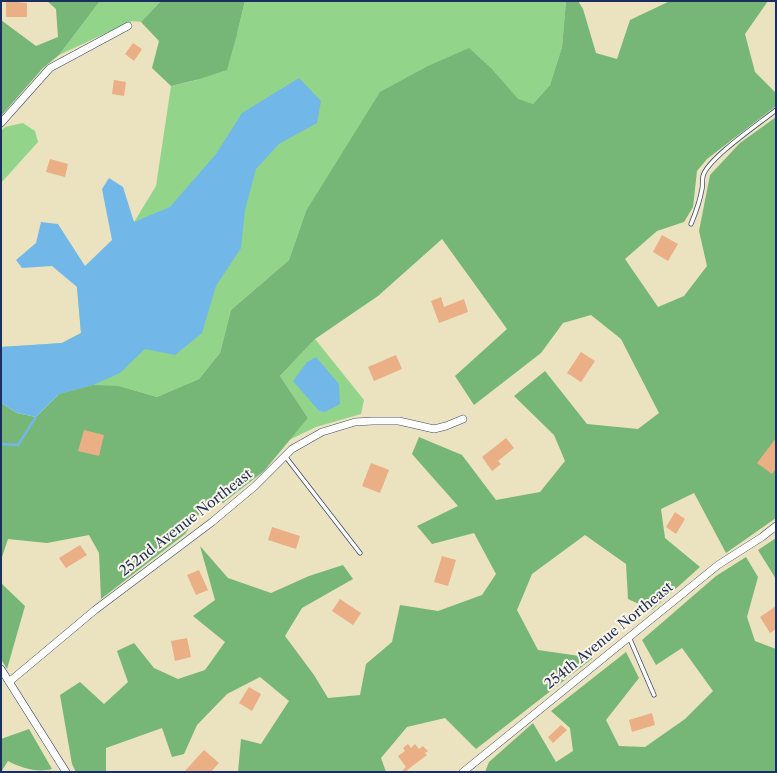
<!DOCTYPE html>
<html>
<head>
<meta charset="utf-8">
<style>
  body { margin:0 }
  #map { position:relative; width:777px; height:773px; overflow:hidden; background:#ebe2bf; font-family:"Libre Caslon Text",serif }
  canvas { display:block }
  .frame { position:absolute; inset:0; border:2px solid #1b2f5e; pointer-events:none }
</style>
</head>
<body>
<div id="map">
<canvas width="777" height="773"></canvas>
<div class="frame"></div>
</div>
<script>
const ctx = document.querySelector('canvas').getContext('2d');
ctx.lineJoin = 'round';
function fillPath(path, color) {
  ctx.fillStyle = color;
  ctx.fill(path, 'evenodd');
}
function trace(path, color, width, dash) {
  ctx.strokeStyle = color;
  ctx.lineWidth = width;
  ctx.lineCap = dash ? 'butt' : 'round';
  ctx.setLineDash(dash || []);
  ctx.stroke(path);
}
function drawText(font, color, halo, rows, align = 'center') {
  ctx.font = font + ' "Libre Caslon Text",serif';
  ctx.lineWidth = 4;
  ctx.setLineDash([]);
  ctx.textBaseline = 'middle';
  ctx.strokeStyle = halo;
  ctx.fillStyle = color;
  for (const [text, x, y, turn = 0] of rows) {
    ctx.save();
    ctx.translate(x, y);
    ctx.rotate((+turn || 0) * Math.PI / 180);
    ctx.textAlign = isNaN(turn) ? turn : align;
    if (halo) ctx.strokeText(text, 0, 0);
    ctx.fillText(text, 0, 0);
    ctx.restore();
  }
}
fillPath(new Path2D(`
  M 100,1 L 161,1 L 141,22 L 132,21 L 59,55 Z
  M 245,1 L 566,1 L 562,47 L 550,85 L 533,104 L 518,100 L 493,70 L 306,211 L 289,260 L 231,310 L 220,353 L 199,379 L 157,397 L 119,386 L 1,403 L 1,347 L 62,343 L 81,333 L 77,288 L 134,222 L 156,186 L 171,86 L 197,80 L 237,34 Z
  M 23,123 L 35,131 L 38,142 L 1,183 L 1,131 L 5,127 Z
  M 315,339 L 364,400 L 361,414 L 316,427 L 289,440 L 308,418 L 280,376 Z`), '#93d48b');
fillPath(new Path2D(`
  M 47,1 L 100,1 L 59,55 L 43,68 L 1,116 L 1,20 L 36,46 L 58,37 L 56,9 Z
  M 161,1 L 245,1 L 237,34 L 227,70 L 196,80 L 171,86 L 152,68 L 159,41 L 141,22 Z
  M 566,1 L 578,1 L 583,9 L 596,53 L 617,59 L 630,20 L 670,1 L 768,1 L 745,34 L 755,72 L 776,93 L 776,106 L 707,159 L 697,171 L 693,207 L 684,222 L 657,231 L 625,259 L 658,307 L 684,296 L 707,266 L 699,231 L 710,175 L 740,143 L 776,117 L 776,518 L 726,553 L 694,493 L 661,509 L 665,538 L 700,567 L 652,610 L 628,599 L 626,564 L 585,535 L 532,574 L 517,610 L 538,650 L 593,658 L 476,749 L 445,718 L 407,727 L 381,758 L 386,772 L 238,772 L 241,739 L 261,744 L 289,701 L 260,677 L 227,694 L 197,725 L 184,754 L 172,757 L 162,728 L 106,748 L 106,772 L 76,772 L 72,764 L 60,695 L 80,682 L 104,704 L 128,682 L 117,651 L 134,643 L 154,668 L 178,679 L 205,670 L 225,642 L 193,616 L 215,600 L 200,546 L 228,578 L 271,593 L 309,576 L 343,565 L 353,579 L 302,608 L 285,636 L 314,675 L 328,698 L 360,695 L 366,664 L 392,642 L 400,605 L 438,611 L 482,595 L 496,574 L 474,533 L 432,544 L 417,526 L 458,506 L 412,454 L 419,437 L 462,455 L 496,500 L 540,492 L 565,461 L 554,435 L 514,396 L 545,371 L 587,424 L 638,429 L 659,413 L 621,339 L 591,315 L 563,323 L 541,353 L 474,405 L 455,376 L 507,329 L 442,239 L 378,296 L 315,339 L 280,376 L 308,418 L 264,471 L 223,503 L 205,506 L 185,534 L 101,599 L 99,553 L 89,535 L 47,543 L 8,539 L 1,560 L 1,403 L 17,413 L 36,417 L 59,394 L 93,385 L 119,386 L 157,397 L 199,379 L 220,353 L 231,310 L 289,260 L 306,211 L 380,92 L 428,66 L 469,48 L 493,70 L 518,99 L 533,104 L 550,85 L 562,47 Z
  M 776,538 L 776,579 L 758,550 Z
  M 746,557 L 758,577 L 747,617 L 755,641 L 776,649 L 776,772 L 485,772 L 489,762 L 533,723 L 556,762 L 573,751 L 570,728 L 551,711 L 626,652 L 639,678 L 606,720 L 619,746 L 645,747 L 685,719 L 713,691 L 682,648 L 656,665 L 642,640 L 716,576 Z
  M 1,583 L 25,606 L 7,669 L 1,659 Z
  M 29,729 L 52,769 C 38,773 21,768 8,761 L 1,772 L 1,739 Z`), '#76b677');
fillPath(new Path2D(`
  M 299,78 L 321,101 L 317,123 L 279,144 L 256,169 L 245,210 L 241,248 L 216,286 L 202,333 L 175,355 L 145,349 L 120,373 L 93,385 L 59,394 L 36,417 L 17,413 L 1,403 L 1,347 L 62,343 L 81,333 L 77,287 L 52,266 L 22,268 L 16,260 L 36,243 L 41,222 L 58,224 L 85,266 L 112,240 L 102,189 L 109,178 L 123,187 L 134,222 L 170,207 L 216,154 L 242,113 Z
  M 316,357 L 339,384 L 340,404 L 325,412 L 319,411 L 293,381 L 307,362 Z`), '#71b8e8');
trace(new Path2D(`
  M 1,444 L 18,445 L 36,417`), '#71b8e8', 2.5);
fillPath(new Path2D(`
  M 6,1 L 27,3 L 27,17 L 6,17 Z
  M 133,43 L 142,49 L 134,61 L 125,54 Z
  M 114,80 L 126,82 L 124,96 L 112,94 Z
  M 50,159 L 68,164 L 65,177 L 46,172 Z
  M 662,235 L 678,244 L 668,261 L 653,252 Z
  M 441,297 L 444,307 L 464,299 L 468,312 L 439,323 L 431,301 Z
  M 581,352 L 595,361 L 581,382 L 567,373 Z
  M 396,355 L 402,369 L 374,381 L 368,367 Z
  M 84,430 L 104,435 L 99,456 L 78,451 Z
  M 506,438 L 514,448 L 498,461 L 501,464 L 492,471 L 482,457 Z
  M 776,438 L 776,469 L 772,474 L 757,463 Z
  M 371,463 L 389,470 L 380,493 L 362,486 Z
  M 675,512 L 685,519 L 676,534 L 666,527 Z
  M 272,527 L 300,536 L 296,549 L 268,540 Z
  M 80,545 L 87,555 L 66,568 L 59,558 Z
  M 442,556 L 456,560 L 448,586 L 434,582 Z
  M 199,570 L 208,590 L 196,595 L 187,575 Z
  M 340,599 L 361,613 L 353,625 L 332,611 Z
  M 776,606 L 776,629 L 770,633 L 760,617 Z
  M 187,638 L 191,657 L 175,661 L 171,641 Z
  M 249,687 L 261,694 L 252,711 L 239,703 Z
  M 652,713 L 655,725 L 632,732 L 629,720 Z
  M 561,725 L 567,730 L 553,743 L 548,737 Z
  M 408,744 L 411,748 L 415,744 L 419,749 L 423,746 L 428,751 L 425,753 L 427,755 L 407,770 L 408,772 L 403,772 L 402,771 L 406,767 L 398,756 L 405,751 L 403,748 Z
  M 204,750 L 219,763 L 211,772 L 184,772 Z`), '#eaaf84');
const lane = new Path2D(`
  M 691,224 C 696,212 700,201 702,189 C 703,185 702,180 703,176 C 708,158 760,123 776,110
  M 285,456 L 360,553
  M 629,637 L 654,695`);
const street = new Path2D(`
  M 1,123 L 50,68 L 128,26
  M 1,669 L 66,772
  M 9,682 L 95,610 L 212,522 L 255,486 L 292,449 L 322,432 L 355,422 L 373,421 L 399,421 L 434,429 L 446,426 L 463,419
  M 463,772 L 718,565 L 762,537 L 776,526`);
trace(lane, '#3a4a6d', 5);
trace(street, '#3a4a6d', 8);
trace(lane, '#fff', 3.5);
trace(street, '#fff', 7);
drawText('14px', '#1b2f5e', '#fcf5e5', [
  ["252nd Avenue Northeast",186,523,-38],
  ["254th Avenue Northeast",609,636,-39]
]);
</script>
</body>
</html>
